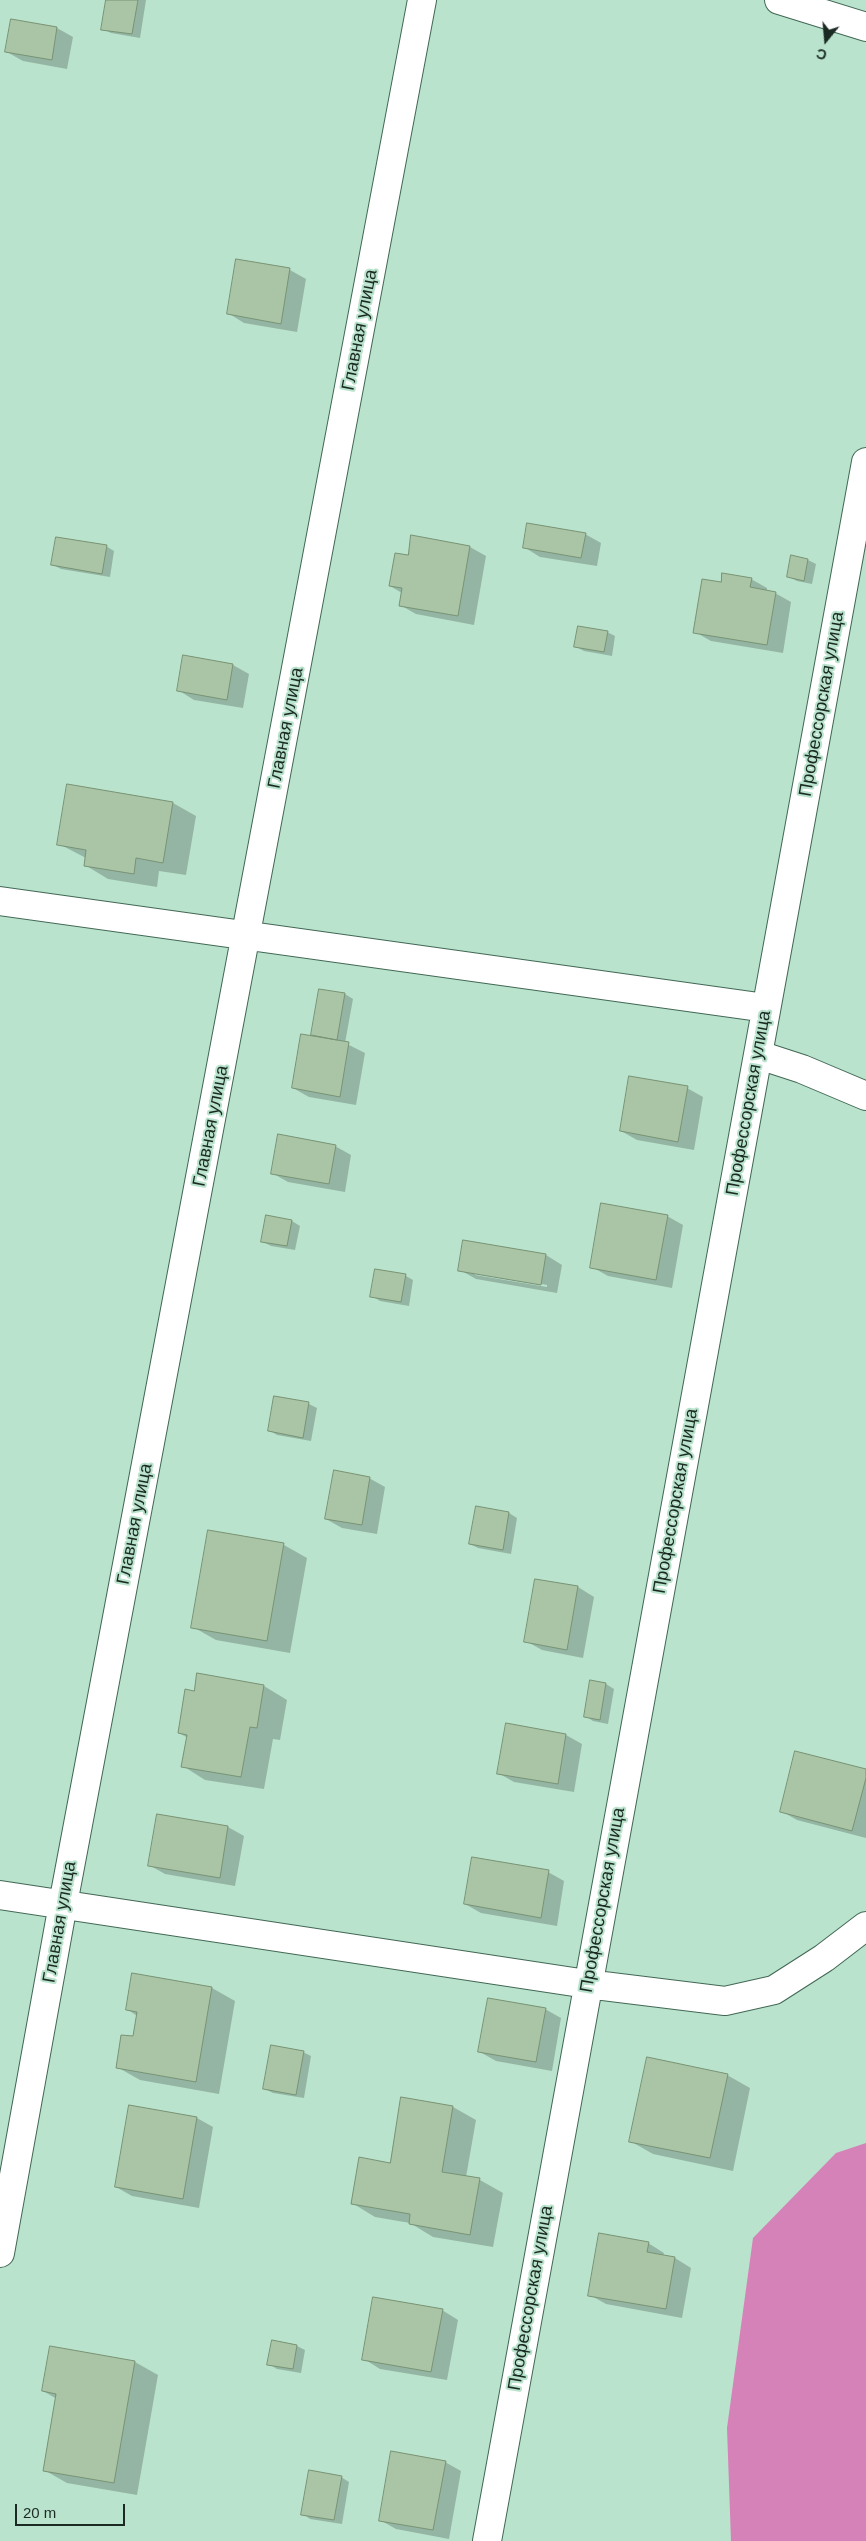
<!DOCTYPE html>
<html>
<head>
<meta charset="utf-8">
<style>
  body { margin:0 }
  #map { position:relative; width:866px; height:2541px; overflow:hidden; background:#b9e3cc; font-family:Arial,sans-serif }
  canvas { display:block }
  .north { position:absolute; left:801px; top:15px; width:50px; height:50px; -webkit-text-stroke:4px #b9e3cc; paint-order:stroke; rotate:197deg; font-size:14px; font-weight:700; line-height:20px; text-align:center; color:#1b2b23 }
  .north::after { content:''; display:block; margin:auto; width:18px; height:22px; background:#1b2b23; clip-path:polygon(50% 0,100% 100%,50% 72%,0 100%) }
  .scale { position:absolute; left:15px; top:2504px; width:110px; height:22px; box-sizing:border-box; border:2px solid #1b2b23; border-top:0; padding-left:6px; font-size:15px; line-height:18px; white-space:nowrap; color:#1b2b23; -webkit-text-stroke:4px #b9e3cc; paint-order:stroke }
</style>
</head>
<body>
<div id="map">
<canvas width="866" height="2541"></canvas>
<div class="north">С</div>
<div class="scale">20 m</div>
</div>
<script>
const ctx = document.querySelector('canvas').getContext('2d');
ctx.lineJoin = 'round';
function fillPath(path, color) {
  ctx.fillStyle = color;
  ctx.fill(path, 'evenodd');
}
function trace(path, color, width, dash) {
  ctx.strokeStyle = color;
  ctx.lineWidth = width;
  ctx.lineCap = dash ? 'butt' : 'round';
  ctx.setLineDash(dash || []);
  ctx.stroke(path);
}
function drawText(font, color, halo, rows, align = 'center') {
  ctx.font = font + ' Arial,sans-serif';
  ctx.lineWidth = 4;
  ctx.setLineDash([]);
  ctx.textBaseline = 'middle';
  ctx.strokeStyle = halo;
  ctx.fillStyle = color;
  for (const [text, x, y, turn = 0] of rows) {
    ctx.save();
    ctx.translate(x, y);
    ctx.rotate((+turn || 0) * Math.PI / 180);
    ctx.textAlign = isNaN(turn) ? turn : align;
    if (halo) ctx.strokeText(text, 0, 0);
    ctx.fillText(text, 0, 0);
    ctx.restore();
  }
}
fillPath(new Path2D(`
  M 866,2143 L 866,2541 L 731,2541 L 727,2428 L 753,2238 L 836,2153 Z`), '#d582b8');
fillPath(new Path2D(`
  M 108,0 L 146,0 L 140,38 L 111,33 L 103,29 Z
  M 12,20 L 57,28 L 73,37 L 67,69 L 23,61 L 7,52 Z
  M 237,260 L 290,270 L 306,279 L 297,332 L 244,323 L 228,313 Z
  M 585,534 L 601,543 L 597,566 L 540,557 L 524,547 Z
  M 106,546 L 114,551 L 110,577 L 61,569 L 53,565 Z
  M 470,547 L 486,556 L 474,625 L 416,614 L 400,605 L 402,593 L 390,586 L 409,557 Z
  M 808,560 L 816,564 L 812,584 L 797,581 L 789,577 Z
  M 751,579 L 767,588 L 767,591 L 775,593 L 791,602 L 783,653 L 711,641 L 695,632 L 722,584 Z
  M 607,632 L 615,636 L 612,656 L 584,651 L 576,647 Z
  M 233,665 L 249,674 L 243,708 L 194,700 L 178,690 Z
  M 173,803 L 196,816 L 186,875 L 159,871 L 157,887 L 108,879 L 85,865 L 86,858 L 59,844 Z
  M 320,990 L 345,994 L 353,999 L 345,1043 L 365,1053 L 356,1105 L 309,1097 L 293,1088 L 317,1038 L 312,1035 Z
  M 687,1088 L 703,1097 L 694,1150 L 637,1140 L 621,1131 Z
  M 335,1146 L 351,1155 L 345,1192 L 288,1182 L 272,1173 Z
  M 667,1216 L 683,1225 L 672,1288 L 608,1276 L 592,1267 Z
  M 292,1221 L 300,1226 L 295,1250 L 271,1246 L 263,1242 Z
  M 464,1242 L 546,1255 L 562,1265 L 557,1293 L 476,1279 L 460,1270 ZM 475,1272 L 547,1285 L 547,1287 L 475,1275 Z
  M 406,1276 L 413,1280 L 409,1306 L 380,1301 L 372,1296 Z
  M 309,1404 L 317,1408 L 311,1441 L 277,1435 L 269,1430 Z
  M 369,1478 L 385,1487 L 377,1534 L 342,1528 L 326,1519 Z
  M 477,1508 L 509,1513 L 517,1518 L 511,1554 L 478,1548 L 470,1544 Z
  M 209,1532 L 284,1545 L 307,1558 L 290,1653 L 216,1640 L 193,1627 Z
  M 536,1580 L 578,1587 L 594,1597 L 583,1658 L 542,1650 L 526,1641 Z
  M 591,1682 L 606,1684 L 614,1689 L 608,1724 L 593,1721 L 585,1716 Z
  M 264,1686 L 287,1700 L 280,1740 L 273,1739 L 264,1789 L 205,1780 L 183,1766 L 188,1738 L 179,1733 L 195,1692 Z
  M 507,1724 L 566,1735 L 582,1744 L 574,1792 L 514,1782 L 498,1773 Z
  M 866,1770 L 866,1838 L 797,1820 L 781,1811 Z
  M 158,1815 L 228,1827 L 244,1836 L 235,1886 L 165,1874 L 149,1865 Z
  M 548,1872 L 564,1881 L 557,1926 L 481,1913 L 465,1904 Z
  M 212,1988 L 235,2001 L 219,2094 L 140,2080 L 117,2067 L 134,2038 L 137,2016 L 127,2009 Z
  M 545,2009 L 561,2018 L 552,2071 L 496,2061 L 480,2052 Z
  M 303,2052 L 311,2056 L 304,2098 L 273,2093 L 265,2089 Z
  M 727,2075 L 750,2088 L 733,2171 L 653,2154 L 630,2141 Z
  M 402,2098 L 453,2107 L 476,2120 L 466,2177 L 480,2180 L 503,2193 L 493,2247 L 433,2237 L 410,2223 L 375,2217 L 352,2203 L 391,2164 Z
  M 197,2118 L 213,2127 L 199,2208 L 132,2196 L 116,2187 Z
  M 648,2243 L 664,2253 L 663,2256 L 675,2258 L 691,2268 L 682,2318 L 606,2304 L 590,2295 Z
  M 442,2310 L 458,2320 L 447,2380 L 380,2369 L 364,2359 Z
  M 273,2341 L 297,2346 L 305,2350 L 301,2373 L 277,2369 L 269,2364 Z
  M 135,2362 L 158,2375 L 137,2495 L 67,2483 L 44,2470 L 57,2399 L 43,2391 Z
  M 445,2462 L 461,2471 L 449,2539 L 396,2529 L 380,2520 Z
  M 341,2477 L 349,2482 L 342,2524 L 310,2519 L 303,2514 Z`), '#0003');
const building = new Path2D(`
  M 106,0 L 138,0 L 132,34 L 101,30 Z
  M 11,19 L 57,27 L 52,60 L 5,52 Z
  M 236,259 L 290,268 L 281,324 L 227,314 Z
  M 527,523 L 586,533 L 581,558 L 523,548 Z
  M 411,535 L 470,546 L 458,616 L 399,606 L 402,588 L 389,586 L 395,553 L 408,555 Z
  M 56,537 L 107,545 L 102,574 L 51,565 Z
  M 791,555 L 808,559 L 804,581 L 787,577 Z
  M 722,573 L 752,578 L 750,587 L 776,592 L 767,645 L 693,633 L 702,579 L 721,582 Z
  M 578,626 L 608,631 L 604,652 L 574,647 Z
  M 183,655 L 233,664 L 227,700 L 177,691 Z
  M 67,784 L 173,802 L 163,863 L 136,858 L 134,874 L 84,866 L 86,850 L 57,845 Z
  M 319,989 L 345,993 L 337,1040 L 311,1035 Z
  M 301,1034 L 349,1042 L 340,1097 L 292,1088 Z
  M 629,1076 L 688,1086 L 678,1142 L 620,1131 Z
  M 278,1134 L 336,1145 L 329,1184 L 271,1174 Z
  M 601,1203 L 668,1215 L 656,1280 L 590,1268 Z
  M 266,1215 L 292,1220 L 287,1246 L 261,1242 Z
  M 463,1240 L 546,1254 L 541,1285 L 458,1271 Z
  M 375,1269 L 406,1274 L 401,1302 L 370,1297 Z
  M 274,1396 L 309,1402 L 303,1438 L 268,1431 Z
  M 334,1470 L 370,1477 L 362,1525 L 325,1519 Z
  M 476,1506 L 509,1512 L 503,1550 L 469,1544 Z
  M 208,1530 L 284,1543 L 267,1641 L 191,1628 Z
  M 535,1579 L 578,1586 L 567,1650 L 524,1642 Z
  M 197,1673 L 264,1685 L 257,1728 L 250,1727 L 241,1777 L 181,1767 L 187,1735 L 178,1733 L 185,1689 L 194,1691 Z
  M 590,1680 L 606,1683 L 600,1720 L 584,1717 Z
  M 506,1723 L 566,1734 L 558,1784 L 497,1774 Z
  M 795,1751 L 866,1769 L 866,1778 L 852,1831 L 780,1812 Z
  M 157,1814 L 228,1826 L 220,1878 L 148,1866 Z
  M 472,1857 L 549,1870 L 541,1918 L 464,1904 Z
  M 132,1973 L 212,1987 L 196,2082 L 116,2068 L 121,2035 L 133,2036 L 137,2012 L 126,2010 Z
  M 488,1998 L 546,2008 L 536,2062 L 478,2052 Z
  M 271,2045 L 304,2051 L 296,2095 L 263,2089 Z
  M 647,2057 L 728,2074 L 710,2158 L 629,2142 Z
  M 401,2097 L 453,2106 L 442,2172 L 480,2178 L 470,2235 L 409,2224 L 410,2214 L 351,2204 L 359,2157 L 390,2163 Z
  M 129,2105 L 197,2117 L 183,2199 L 115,2187 Z
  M 599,2233 L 649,2242 L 647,2252 L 675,2257 L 666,2309 L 588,2296 Z
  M 373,2297 L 443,2309 L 431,2372 L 362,2360 Z
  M 272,2340 L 297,2345 L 293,2369 L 267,2365 Z
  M 50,2346 L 135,2361 L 114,2483 L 43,2471 L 56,2394 L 42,2391 Z
  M 391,2451 L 446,2461 L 433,2530 L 379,2521 Z
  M 309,2470 L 342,2476 L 334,2520 L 301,2515 Z`);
fillPath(building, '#a9c5a5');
trace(building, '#789274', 1);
const street = new Path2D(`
  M 779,0 L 866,27
  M 0,901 L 766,1008
  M 759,1055 L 802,1069 L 866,1096
  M 0,1895 L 587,1984 L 725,2001 L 774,1990 L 824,1958 L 866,1926
  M 0,2253 L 63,1904 L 422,0
  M 487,2541 L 866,462`);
trace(street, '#426855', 30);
trace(street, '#fff', 28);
drawText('18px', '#1b2b23', '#b9e3cc', [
  ["Главная улица",360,330,-79],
  ["Профессорская улица",822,704,-80],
  ["Главная улица",286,728,-79],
  ["Профессорская улица",749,1103,-80],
  ["Главная улица",211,1126,-79],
  ["Профессорская улица",676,1501,-80],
  ["Главная улица",135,1524,-79],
  ["Профессорская улица",603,1900,-80],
  ["Главная улица",60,1922,-80],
  ["Профессорская улица",531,2298,-80]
]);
</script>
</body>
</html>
